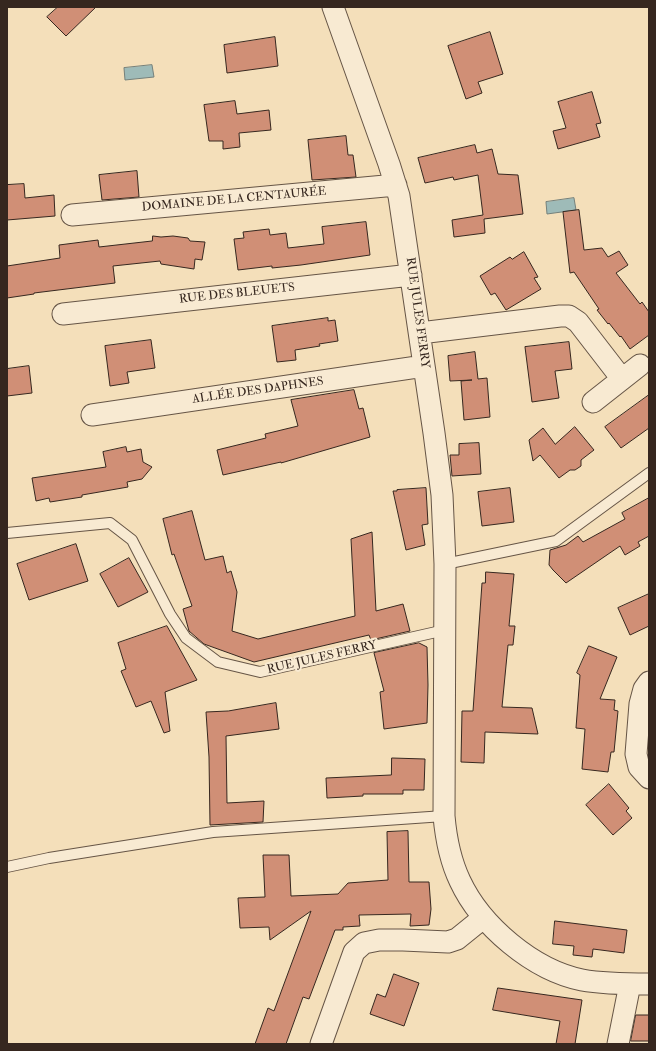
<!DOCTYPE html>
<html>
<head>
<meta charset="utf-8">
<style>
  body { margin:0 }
  #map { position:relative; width:656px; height:1051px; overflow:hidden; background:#f4dfba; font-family:"IM FELL Double Pica",serif }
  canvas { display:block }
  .frame { position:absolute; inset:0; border:8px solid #36271f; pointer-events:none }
</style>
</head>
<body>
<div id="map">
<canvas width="656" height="1051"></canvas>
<div class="frame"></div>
</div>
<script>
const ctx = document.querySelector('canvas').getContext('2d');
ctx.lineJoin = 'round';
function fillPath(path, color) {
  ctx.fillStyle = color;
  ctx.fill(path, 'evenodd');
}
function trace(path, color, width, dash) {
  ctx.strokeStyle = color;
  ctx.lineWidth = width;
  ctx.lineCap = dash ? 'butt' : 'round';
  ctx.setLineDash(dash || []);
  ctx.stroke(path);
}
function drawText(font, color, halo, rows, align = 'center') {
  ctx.font = font + ' "IM FELL Double Pica",serif';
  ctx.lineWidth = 4;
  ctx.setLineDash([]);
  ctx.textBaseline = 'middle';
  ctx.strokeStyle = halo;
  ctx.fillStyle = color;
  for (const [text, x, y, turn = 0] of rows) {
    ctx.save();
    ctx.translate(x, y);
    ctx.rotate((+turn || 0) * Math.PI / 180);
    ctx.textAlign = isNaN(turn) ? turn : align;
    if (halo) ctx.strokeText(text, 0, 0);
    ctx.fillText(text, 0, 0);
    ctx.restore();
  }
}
const water = new Path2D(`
  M 152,65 L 154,77 L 125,80 L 124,68 Z
  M 574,198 L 576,210 L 547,214 L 546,202 Z`);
fillPath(water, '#9ebbb8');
trace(water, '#74807b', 1);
const building = new Path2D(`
  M 58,7 L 96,7 L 66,36 L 47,17 Z
  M 490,32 L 503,74 L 478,82 L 482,93 L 466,99 L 448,46 Z
  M 275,37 L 278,66 L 227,73 L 224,45 Z
  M 592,92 L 601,123 L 596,124 L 600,137 L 558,149 L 553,131 L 566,128 L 558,102 Z
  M 235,101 L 237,114 L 269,110 L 271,130 L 239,133 L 240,147 L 223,149 L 223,141 L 209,141 L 204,105 Z
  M 346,136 L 348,155 L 353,155 L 356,177 L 312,180 L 308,140 Z
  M 475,145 L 477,153 L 492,149 L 498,174 L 518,175 L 523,214 L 484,219 L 485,233 L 454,237 L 452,220 L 483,215 L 478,175 L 454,180 L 453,177 L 425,183 L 418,158 Z
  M 137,171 L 139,197 L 102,200 L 99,175 Z
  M 24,184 L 25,198 L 54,195 L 55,216 L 7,220 L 7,185 Z
  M 579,210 L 584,250 L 602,248 L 608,257 L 619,251 L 628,265 L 616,273 L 640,304 L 642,302 L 649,312 L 649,335 L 630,349 L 621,336 L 620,337 L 609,323 L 608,324 L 597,310 L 599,309 L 574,272 L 570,273 L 563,212 Z
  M 366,222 L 370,255 L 301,265 L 272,268 L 272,266 L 238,270 L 234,239 L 244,238 L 243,232 L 269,229 L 270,235 L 286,233 L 288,248 L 324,244 L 322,227 Z
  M 153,236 L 161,237 L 173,236 L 188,238 L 190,241 L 205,242 L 202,260 L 195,259 L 194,269 L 161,264 L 160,261 L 113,266 L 115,283 L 34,293 L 34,294 L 7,298 L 7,266 L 60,258 L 59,245 L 98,240 L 99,247 L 152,241 Z
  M 524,252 L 538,277 L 534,278 L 541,289 L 506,310 L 495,293 L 491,295 L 480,276 L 510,257 L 512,259 Z
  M 328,318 L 328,321 L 335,320 L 338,341 L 319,344 L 320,346 L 295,350 L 296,360 L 277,362 L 272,326 Z
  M 151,340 L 155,368 L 127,372 L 129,383 L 110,386 L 105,346 Z
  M 569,342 L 572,369 L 555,371 L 559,398 L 532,402 L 525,347 Z
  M 475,352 L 478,379 L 487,378 L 490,417 L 464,420 L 461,381 L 472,380 L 450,381 L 448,356 Z
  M 29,366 L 32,393 L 7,396 L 7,369 Z
  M 354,390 L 359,409 L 363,408 L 370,437 L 281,463 L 281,462 L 223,475 L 217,450 L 266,438 L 265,434 L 298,426 L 291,400 Z
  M 649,395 L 649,428 L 621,448 L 605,427 Z
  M 575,427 L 594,450 L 581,460 L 581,466 L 575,470 L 570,470 L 559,478 L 540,455 L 533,461 L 529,440 L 543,428 L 555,444 Z
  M 479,443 L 481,474 L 452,476 L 450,455 L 459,455 L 459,444 Z
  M 126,447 L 127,452 L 141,449 L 143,462 L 152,467 L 142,479 L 127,482 L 128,487 L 82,495 L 82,497 L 50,502 L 49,498 L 36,501 L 32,478 L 106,467 L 103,452 Z
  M 426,488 L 428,524 L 422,525 L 425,545 L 406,550 L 393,491 L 397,491 L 397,490 Z
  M 510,488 L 514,522 L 482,526 L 478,492 Z
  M 649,498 L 649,536 L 638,542 L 640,546 L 625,555 L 620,546 L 566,583 L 553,570 L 549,565 L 550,550 L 566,545 L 578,536 L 583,542 L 625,519 L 622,513 Z
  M 192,511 L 205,560 L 223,556 L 227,573 L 231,571 L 237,592 L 232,631 L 258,639 L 355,616 L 351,539 L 372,532 L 376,611 L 403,604 L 410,631 L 371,640 L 369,635 L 254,662 L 204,644 L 189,631 L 183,609 L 192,606 L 174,554 L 172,555 L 163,519 Z
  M 76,544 L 88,581 L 29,600 L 17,564 Z
  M 129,558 L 148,592 L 118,607 L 100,574 Z
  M 486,572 L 514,574 L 509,626 L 515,626 L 514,635 L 513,645 L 508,645 L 502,707 L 532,708 L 538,734 L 485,732 L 484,763 L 461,762 L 462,711 L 473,711 L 482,583 L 485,583 Z
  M 649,594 L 649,626 L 630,635 L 618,608 Z
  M 167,626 L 197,680 L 165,692 L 170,731 L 164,733 L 151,701 L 136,707 L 121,671 L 126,669 L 118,643 Z
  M 419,643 L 427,647 L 428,685 L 427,723 L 384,729 L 380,692 L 384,691 L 374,653 Z
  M 589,646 L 617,657 L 600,699 L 615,700 L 614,710 L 618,711 L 614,752 L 611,752 L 608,772 L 582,769 L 585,729 L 576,728 L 580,675 L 577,673 Z
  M 276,703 L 279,729 L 226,736 L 227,803 L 264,801 L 263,822 L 210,825 L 209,757 L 206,712 L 228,711 Z
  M 392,758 L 425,759 L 424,790 L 403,790 L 403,794 L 363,794 L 363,796 L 327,798 L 326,778 L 391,775 Z
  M 609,784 L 629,808 L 626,811 L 632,818 L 613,835 L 586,805 Z
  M 408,831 L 409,882 L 429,882 L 431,909 L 429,925 L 410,926 L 411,914 L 359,915 L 360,926 L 343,927 L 343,930 L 335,930 L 309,999 L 303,997 L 286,1044 L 255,1044 L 268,1008 L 274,1011 L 311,911 L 270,940 L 269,927 L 240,928 L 238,898 L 265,897 L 263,855 L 289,855 L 291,896 L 338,894 L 348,883 L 388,880 L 387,832 Z
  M 555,921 L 627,930 L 624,953 L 593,949 L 592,957 L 573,955 L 574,946 L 553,944 Z
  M 394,974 L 419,983 L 404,1026 L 370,1014 L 377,994 L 385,997 Z
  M 498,988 L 582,1000 L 575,1044 L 556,1044 L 560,1021 L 493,1010 Z
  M 636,1015 L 649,1015 L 649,1041 L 631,1041 Z`);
fillPath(building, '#d08f76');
trace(building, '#36271f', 1);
const lane = new Path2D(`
  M 7,533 L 110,523 L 132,540 L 170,614 L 186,638 L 218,662 L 260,672 L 445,630
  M 445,564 L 556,541 L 649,473
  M 7,867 L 49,858 L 213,832 L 444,816`);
const street = new Path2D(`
  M 333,7 L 389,164 L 399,196 L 434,433 L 442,495 L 445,564 L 444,816 C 446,839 450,860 460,881 C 481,926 533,970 582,980 C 604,984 627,984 649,984
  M 72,215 L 396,185
  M 63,314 L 411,275
  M 420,333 L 560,316 L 569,316 L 578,322 L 622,379
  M 593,402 L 640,365
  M 92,415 L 424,366
  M 649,682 L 644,689 L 640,704 L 636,754 L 639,767 L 649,778
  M 321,1044 L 354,952 L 364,943 L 379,940 L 403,940 L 448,942 L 457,939 L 483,918
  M 618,1044 L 630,984`);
trace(lane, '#665546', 12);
trace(street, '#665546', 23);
trace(lane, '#f8ead2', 10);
trace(street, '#f8ead2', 21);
drawText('12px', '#36271f', '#f8ead2', [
  ["DOMAINE DE LA CENTAURÉE",234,200,-5],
  ["RUE DES BLEUETS",237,294,-6],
  ["RUE JULES FERRY",417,313,82],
  ["ALLÉE DES DAPHNES",258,391,-8],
  ["RUE JULES FERRY",322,658,-13]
]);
</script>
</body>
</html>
